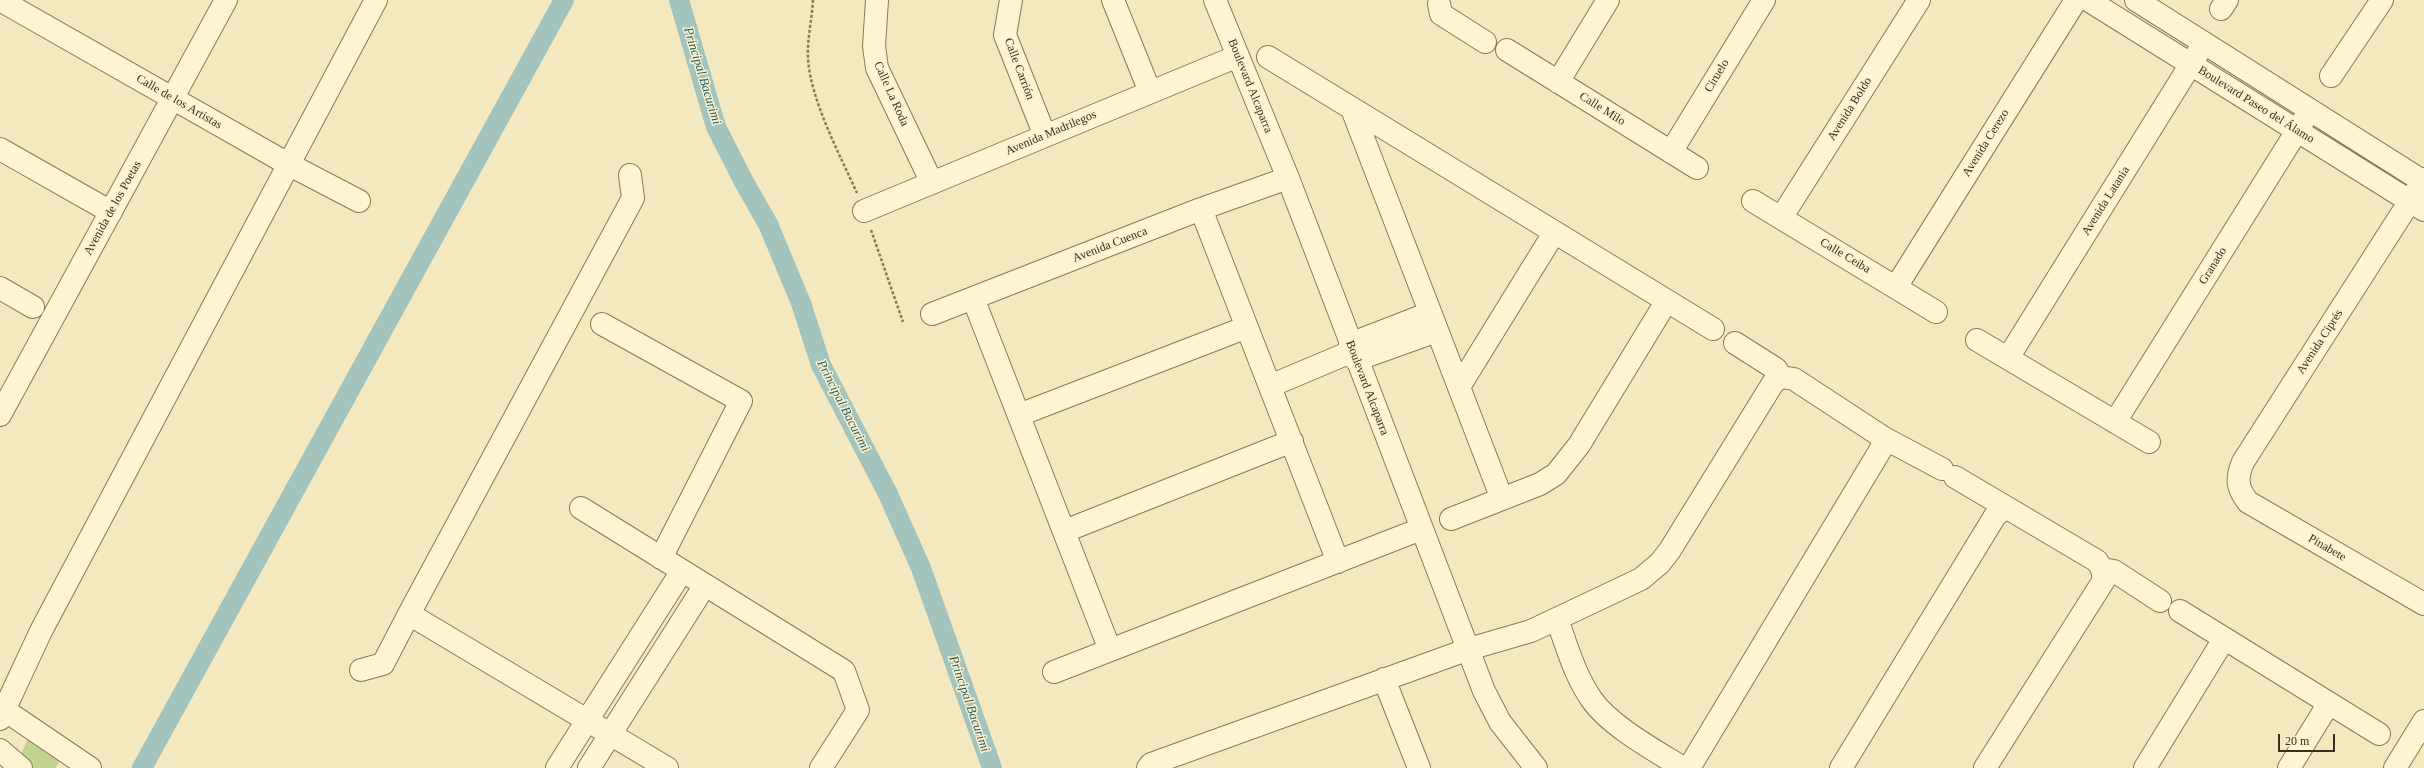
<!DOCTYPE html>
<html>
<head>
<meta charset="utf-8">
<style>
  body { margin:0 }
  #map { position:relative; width:2424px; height:768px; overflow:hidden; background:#f3e8be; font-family:"Times New Roman",serif }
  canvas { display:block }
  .scale { position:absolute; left:2278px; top:734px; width:57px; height:18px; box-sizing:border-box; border:2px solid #3b2d1b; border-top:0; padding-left:5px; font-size:12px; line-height:14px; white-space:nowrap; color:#3b2d1b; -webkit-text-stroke:3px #f9f1cf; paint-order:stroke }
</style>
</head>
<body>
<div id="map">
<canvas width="2424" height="768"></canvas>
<div class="scale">20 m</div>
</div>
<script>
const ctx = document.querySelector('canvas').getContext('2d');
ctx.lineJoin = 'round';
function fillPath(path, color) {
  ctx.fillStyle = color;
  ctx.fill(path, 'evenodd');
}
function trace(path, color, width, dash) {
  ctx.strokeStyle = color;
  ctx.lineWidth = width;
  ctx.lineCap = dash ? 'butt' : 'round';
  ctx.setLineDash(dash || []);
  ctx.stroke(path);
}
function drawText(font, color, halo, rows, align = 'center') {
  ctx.font = font + ' "Times New Roman",serif';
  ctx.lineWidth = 3;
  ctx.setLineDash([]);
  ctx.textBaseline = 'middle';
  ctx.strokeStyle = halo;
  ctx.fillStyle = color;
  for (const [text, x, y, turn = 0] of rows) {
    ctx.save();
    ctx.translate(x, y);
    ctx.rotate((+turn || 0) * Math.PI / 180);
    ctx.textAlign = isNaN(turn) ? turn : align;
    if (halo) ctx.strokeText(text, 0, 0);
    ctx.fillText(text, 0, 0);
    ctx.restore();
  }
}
fillPath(new Path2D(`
  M 28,739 L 61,759 L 55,768 L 34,768 L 20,756 Z`), '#c4d291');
trace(new Path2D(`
  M 679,0 L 716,127 L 744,182 L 768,224 L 801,303 L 821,365 L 888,494 L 921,568 L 992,768
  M 142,768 L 564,0`), '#a2c4bd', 20);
const minor = new Path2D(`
  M 0,0 L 288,164 L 359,201
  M 877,0 L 874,46 L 877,68 L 932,183
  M 1011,0 L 1005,35 L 1045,136
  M 1113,0 L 1150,92
  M 1215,0 L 1288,178 L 1484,691 L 1500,722 L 1536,768
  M 2088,0 L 2424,210
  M 2136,0 L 2424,182
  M 1439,4 L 1441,14 L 1485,42
  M 2221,9 L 2227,0
  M 1507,50 L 1697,168
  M 1268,57 L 1713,329
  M 2331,76 L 2382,0
  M 1558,82 L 1608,0
  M 1352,109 L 1502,499
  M 0,149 L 111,212
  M 1671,152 L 1764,0
  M 2424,179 L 2243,462 C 2236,479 2237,488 2248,502 L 2424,604
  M 1753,201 L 1936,312
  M 1201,209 L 1338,562
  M 864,211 L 1238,56
  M 1781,218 L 1919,0
  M 1896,287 L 2076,0
  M 0,288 L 33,307
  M 973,298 L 1110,650
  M 932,314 L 1201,209 L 1288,178
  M 602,324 L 741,401 L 661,558
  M 1977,340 L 2149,442
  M 1735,343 L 1776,369 L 1781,377
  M 1350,344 L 1430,313
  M 2008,358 L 2204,43
  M 1356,360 L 1437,331
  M 1270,386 L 1353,351
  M 1459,387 L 1554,233
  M 0,415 L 226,0
  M 1019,415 L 1247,327
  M 2115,422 L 2310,110
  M 1955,477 L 2097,561 L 2102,569 L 2104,580 L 1985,768
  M 581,508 L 844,671 L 858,710 L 821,768
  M 1451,519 L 1540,484 L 1556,474 L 1579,445 L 1666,302
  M 1065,531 L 1292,441
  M 2102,569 L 2114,571 L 2160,601
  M 2180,611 L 2379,734
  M 409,614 L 633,198 L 630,175
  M 1557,619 C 1567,647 1575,676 1592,700 C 1610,726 1656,751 1683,768
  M 361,670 L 383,664 L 409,614 L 667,768
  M 1054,672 L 1421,529
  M 1384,679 L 1419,768
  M 0,719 L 41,631 L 376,0
  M 557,768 L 682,571
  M 589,768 L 705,585
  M 1148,768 L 1151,764 L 1469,649 L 1531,631 L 1641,579 L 1660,563 L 1670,550 L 1773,383 L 1781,377 L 1794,379 L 1884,438 L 1942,469
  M 1689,768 L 1881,449 L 1884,438
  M 1841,768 L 1995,516 L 2005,508
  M 2145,768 L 2224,639
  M 2289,768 L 2329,703`);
const tertiary = new Path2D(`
  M 0,707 L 90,768
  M 0,750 L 21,768
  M 2395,768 L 2424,721`);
trace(minor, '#8d7854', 24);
trace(tertiary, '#8d7854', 24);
trace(new Path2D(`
  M 813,0 C 812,19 807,39 808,58 C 810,99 840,155 857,193
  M 871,230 L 903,322`), '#8d7854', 2.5, [3, 2]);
trace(minor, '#fdf4d2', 22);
trace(tertiary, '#fdf4d2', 22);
drawText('12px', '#3b2d1b', '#f9f1cf', [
  ["Calle Carrión",1019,69,69],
  ["Ciruelo",1717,76,-59],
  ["Boulevard Alcaparra",1250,86,68],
  ["Calle La Roda",891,94,66],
  ["Calle de los Artistas",179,102,30],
  ["Boulevard Paseo del Álamo",2256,105,32],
  ["Calle Milo",1602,109,32],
  ["Avenida Boldo",1850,109,-58],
  ["Avenida Madrilegos",1051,133,-23],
  ["Avenida Cerezo",1986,143,-58],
  ["Avenida Latania",2106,201,-58],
  ["Avenida de los Poetas",113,208,-61],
  ["Avenida Cuenca",1110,245,-21],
  ["Calle Ceiba",1845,256,31],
  ["Granado",2213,266,-58],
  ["Avenida Ciprés",2320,342,-57],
  ["Boulevard Alcaparra",1367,388,69],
  ["Pinabete",2327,548,30]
]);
drawText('italic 13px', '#285b5d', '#f9f1cf', [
  ["Principal Bacurimi",702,76,73],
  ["Principal Bacurimi",843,406,63],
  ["Principal Bacurimi",969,704,71]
]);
</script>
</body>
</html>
